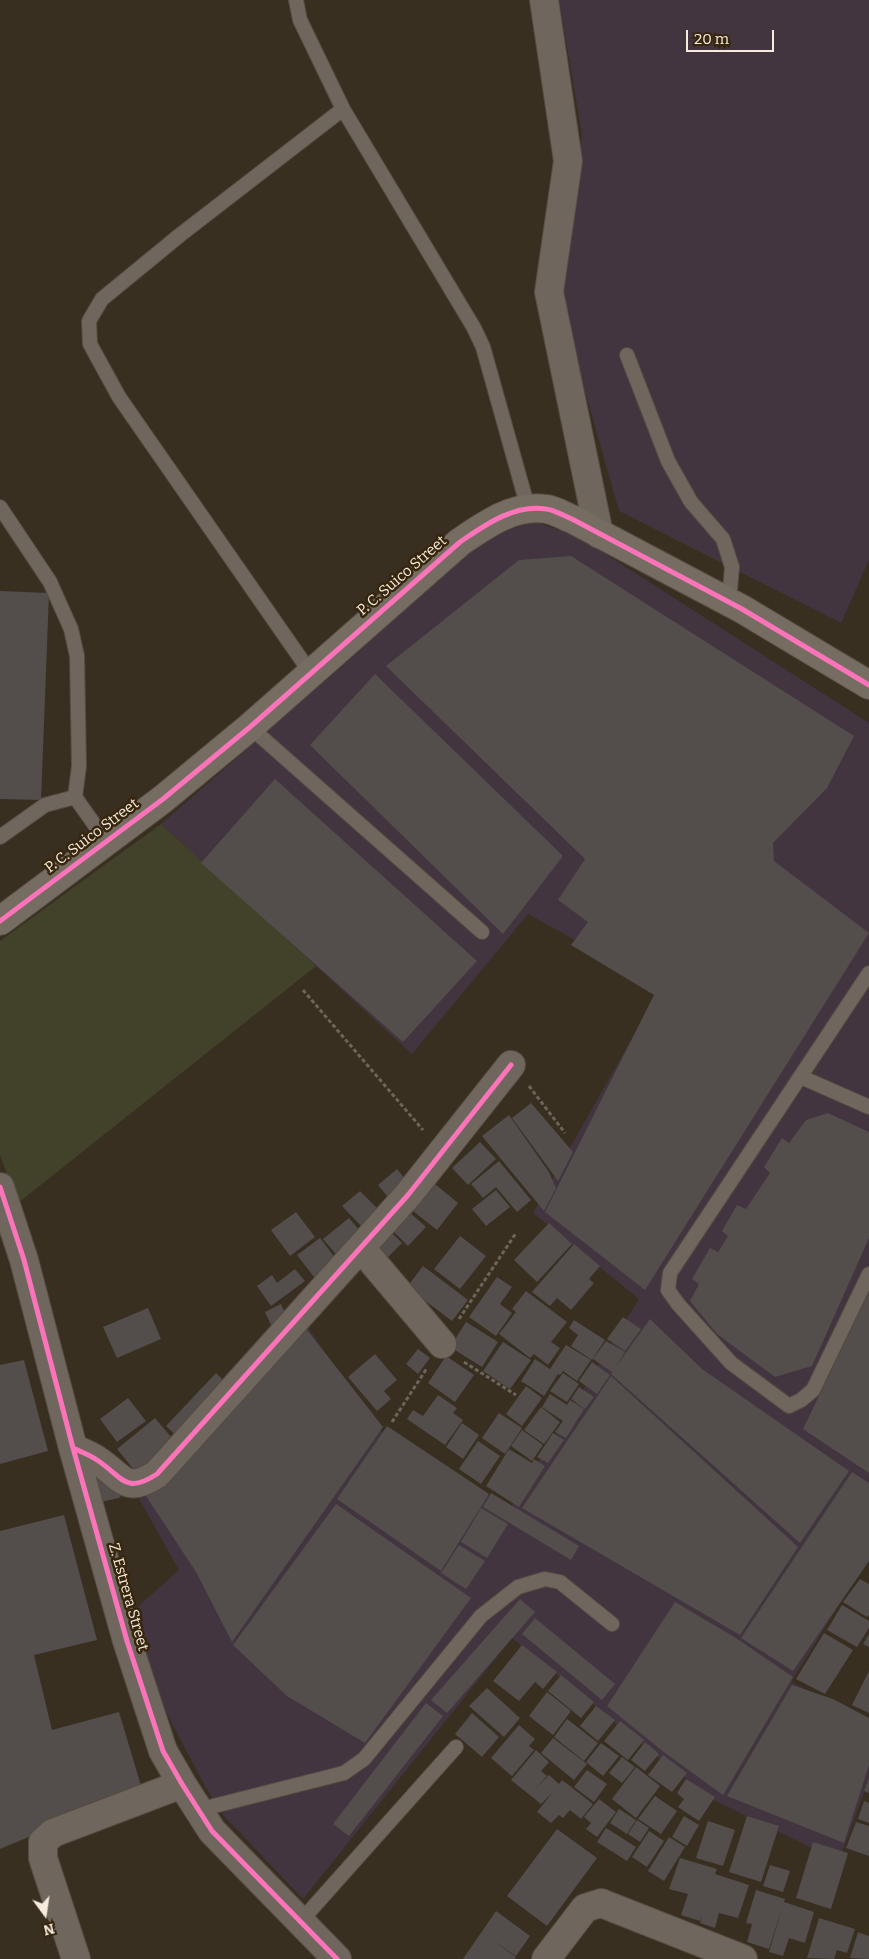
<!DOCTYPE html>
<html>
<head>
<meta charset="utf-8">
<style>
  body { margin:0 }
  #map { position:relative; width:869px; height:1959px; overflow:hidden; background:#382f21; font-family:Bitter,serif }
  canvas { display:block }
  .north { position:absolute; left:20px; top:1889px; width:50px; height:50px; -webkit-text-stroke:4px #37260e; paint-order:stroke; rotate:166deg; font-size:14px; font-weight:700; line-height:20px; text-align:center; color:#f7ebdd }
  .north::after { content:''; display:block; margin:auto; width:18px; height:22px; background:#f7ebdd; clip-path:polygon(50% 0,100% 100%,50% 72%,0 100%) }
  .scale { position:absolute; left:686px; top:30px; width:88px; height:22px; box-sizing:border-box; border:2px solid #f7ebdd; border-top:0; padding-left:6px; font-size:15px; line-height:18px; white-space:nowrap; color:#f7ebdd; -webkit-text-stroke:4px #37260e; paint-order:stroke }
</style>
</head>
<body>
<div id="map">
<canvas width="869" height="1959"></canvas>
<div class="north">N</div>
<div class="scale">20 m</div>
</div>
<script>
const ctx = document.querySelector('canvas').getContext('2d');
ctx.lineJoin = 'round';
function fillPath(path, color) {
  ctx.fillStyle = color;
  ctx.fill(path, 'evenodd');
}
function trace(path, color, width, dash) {
  ctx.strokeStyle = color;
  ctx.lineWidth = width;
  ctx.lineCap = dash ? 'butt' : 'round';
  ctx.setLineDash(dash || []);
  ctx.stroke(path);
}
function drawText(font, color, halo, rows, align = 'center') {
  ctx.font = font + ' Bitter,serif';
  ctx.lineWidth = 5;
  ctx.setLineDash([]);
  ctx.textBaseline = 'middle';
  ctx.strokeStyle = halo;
  ctx.fillStyle = color;
  for (const [text, x, y, turn = 0] of rows) {
    ctx.save();
    ctx.translate(x, y);
    ctx.rotate((+turn || 0) * Math.PI / 180);
    ctx.textAlign = isNaN(turn) ? turn : align;
    if (halo) ctx.strokeText(text, 0, 0);
    ctx.fillText(text, 0, 0);
    ctx.restore();
  }
}
fillPath(new Path2D(`
  M 559,0 L 869,0 L 869,560 L 841,623 L 619,511 L 562,310 L 582,135 Z
  M 534,522 L 576,535 L 869,723 L 869,1556 L 791,1682 L 869,1721 L 869,1778 L 839,1861 L 714,1800 L 656,1756 L 512,1638 L 303,1899 L 223,1815 L 206,1788 L 166,1712 L 132,1612 L 179,1570 L 139,1499 L 303,1320 L 377,1429 L 510,1508 L 639,1299 L 533,1213 L 661,987 L 528,914 L 412,1054 L 161,824 L 357,653 L 484,537 Z`), '#42353f');
fillPath(new Path2D(`
  M 161,824 L 316,966 L 18,1203 L 0,1155 L 0,941 Z`), '#42422b');
fillPath(new Path2D(`
  M 571,556 L 854,736 L 827,788 L 773,843 L 774,861 L 869,933 L 645,1290 L 545,1212 L 654,995 L 571,945 L 588,922 L 558,900 L 585,859 L 386,666 L 519,560 Z
  M 0,591 L 49,593 L 41,800 L 0,799 Z
  M 375,674 L 563,856 L 503,934 L 310,745 Z
  M 275,779 L 477,961 L 403,1042 L 201,863 Z
  M 531,1103 L 573,1152 L 558,1181 L 512,1118 Z
  M 828,1113 L 869,1132 L 869,1238 L 812,1366 L 775,1377 L 717,1334 L 690,1301 L 699,1284 L 692,1279 L 710,1248 L 718,1252 L 728,1236 L 722,1231 L 737,1205 L 746,1209 L 770,1173 L 764,1167 L 782,1138 L 789,1143 L 806,1120 Z
  M 509,1115 L 549,1172 L 556,1188 L 544,1211 L 482,1136 Z
  M 480,1142 L 496,1159 L 468,1185 L 452,1168 Z
  M 499,1161 L 531,1200 L 517,1212 L 496,1187 L 483,1198 L 471,1184 Z
  M 397,1169 L 411,1186 L 392,1202 L 378,1185 Z
  M 435,1184 L 458,1203 L 437,1230 L 413,1211 Z
  M 496,1190 L 510,1207 L 486,1226 L 472,1209 Z
  M 360,1191 L 378,1209 L 361,1226 L 342,1206 Z
  M 407,1210 L 426,1227 L 408,1246 L 390,1228 Z
  M 296,1212 L 315,1237 L 290,1256 L 271,1230 Z
  M 349,1218 L 366,1238 L 340,1259 L 323,1239 Z
  M 549,1223 L 572,1244 L 537,1282 L 514,1260 Z
  M 388,1229 L 402,1243 L 387,1258 L 373,1244 Z
  M 460,1236 L 486,1256 L 460,1289 L 434,1269 Z
  M 320,1238 L 340,1264 L 317,1281 L 297,1255 Z
  M 574,1244 L 600,1266 L 589,1279 L 594,1283 L 571,1310 L 557,1298 L 550,1306 L 532,1292 Z
  M 423,1266 L 468,1300 L 452,1321 L 407,1287 Z
  M 295,1269 L 305,1281 L 271,1306 L 257,1286 L 272,1275 L 277,1283 Z
  M 497,1277 L 512,1287 L 500,1304 L 512,1313 L 496,1336 L 469,1317 Z
  M 526,1291 L 567,1322 L 551,1342 L 560,1348 L 548,1365 L 534,1354 L 530,1358 L 499,1334 L 516,1312 L 512,1309 Z
  M 869,1292 L 869,1473 L 803,1429 Z
  M 281,1304 L 288,1320 L 272,1327 L 265,1312 Z
  M 148,1308 L 161,1339 L 117,1358 L 103,1327 Z
  M 623,1317 L 641,1329 L 625,1351 L 607,1339 Z
  M 650,1319 L 702,1369 L 849,1471 L 800,1543 L 611,1374 L 612,1372 L 593,1359 L 606,1341 L 625,1352 L 615,1368 Z
  M 574,1320 L 605,1340 L 592,1360 L 571,1346 L 578,1335 L 569,1328 Z
  M 466,1322 L 498,1342 L 482,1367 L 450,1347 Z
  M 304,1326 L 383,1427 L 232,1642 L 196,1572 L 146,1496 Z
  M 503,1342 L 531,1360 L 510,1389 L 483,1371 Z
  M 566,1345 L 591,1360 L 577,1381 L 563,1371 L 560,1375 L 558,1374 L 544,1396 L 521,1381 L 535,1359 L 550,1369 Z
  M 418,1349 L 430,1358 L 418,1374 L 406,1364 Z
  M 375,1354 L 397,1380 L 384,1391 L 391,1399 L 377,1411 L 348,1377 Z
  M 446,1356 L 474,1375 L 455,1402 L 428,1383 Z
  M 24,1360 L 48,1451 L 0,1464 L 0,1365 Z
  M 592,1362 L 610,1375 L 597,1394 L 579,1381 Z
  M 216,1373 L 231,1388 L 182,1441 L 166,1426 Z
  M 563,1373 L 579,1384 L 567,1402 L 550,1391 Z
  M 611,1376 L 798,1547 L 740,1635 L 522,1508 Z
  M 526,1386 L 542,1398 L 522,1426 L 506,1414 Z
  M 579,1387 L 594,1397 L 585,1409 L 571,1399 Z
  M 550,1394 L 567,1405 L 570,1400 L 584,1409 L 566,1438 L 555,1432 L 563,1421 L 542,1407 Z
  M 438,1395 L 457,1408 L 453,1413 L 463,1420 L 445,1445 L 407,1419 L 413,1410 L 423,1416 Z
  M 128,1398 L 146,1421 L 117,1442 L 100,1419 Z
  M 541,1407 L 560,1422 L 544,1444 L 524,1430 Z
  M 499,1413 L 522,1428 L 505,1454 L 482,1438 Z
  M 155,1418 L 177,1444 L 138,1475 L 117,1449 Z
  M 462,1423 L 479,1435 L 463,1459 L 446,1447 Z
  M 387,1426 L 489,1494 L 441,1571 L 337,1499 Z
  M 522,1430 L 543,1445 L 532,1461 L 511,1446 Z
  M 553,1433 L 564,1440 L 548,1463 L 537,1457 Z
  M 478,1441 L 500,1456 L 481,1484 L 459,1469 Z
  M 509,1449 L 532,1463 L 534,1459 L 545,1466 L 519,1507 L 486,1486 Z
  M 94,1469 L 125,1491 L 119,1498 L 101,1502 Z
  M 852,1472 L 869,1483 L 869,1561 L 793,1671 L 741,1638 Z
  M 491,1493 L 579,1546 L 571,1560 L 483,1507 Z
  M 336,1504 L 471,1598 L 365,1743 L 287,1696 L 233,1645 Z
  M 481,1508 L 508,1524 L 487,1558 L 461,1542 Z
  M 64,1515 L 97,1640 L 34,1655 L 52,1730 L 119,1712 L 142,1789 L 0,1849 L 0,1531 Z
  M 459,1545 L 485,1561 L 466,1589 L 441,1573 Z
  M 860,1579 L 869,1584 L 869,1615 L 867,1617 L 843,1602 Z
  M 520,1599 L 535,1612 L 447,1713 L 431,1700 Z
  M 675,1602 L 736,1638 L 793,1677 L 723,1795 L 665,1753 L 607,1706 Z
  M 842,1605 L 869,1621 L 869,1628 L 857,1647 L 827,1630 Z
  M 535,1618 L 615,1684 L 602,1700 L 522,1634 Z
  M 824,1633 L 853,1650 L 825,1694 L 796,1679 Z
  M 869,1634 L 869,1647 L 863,1644 Z
  M 522,1645 L 557,1672 L 543,1689 L 535,1682 L 519,1701 L 493,1681 Z
  M 869,1671 L 869,1713 L 852,1705 Z
  M 561,1675 L 594,1702 L 581,1718 L 548,1691 Z
  M 792,1685 L 833,1699 L 869,1718 L 869,1765 L 844,1843 L 727,1796 Z
  M 487,1688 L 520,1718 L 504,1737 L 469,1706 Z
  M 547,1692 L 571,1711 L 553,1735 L 529,1716 Z
  M 426,1703 L 443,1716 L 349,1836 L 333,1824 Z
  M 596,1706 L 615,1720 L 598,1741 L 580,1726 Z
  M 472,1713 L 499,1737 L 482,1757 L 455,1734 Z
  M 567,1719 L 598,1743 L 584,1761 L 554,1737 Z
  M 620,1721 L 644,1740 L 628,1760 L 604,1741 Z
  M 519,1725 L 535,1739 L 529,1746 L 534,1750 L 512,1776 L 491,1758 Z
  M 553,1738 L 587,1764 L 574,1780 L 541,1753 Z
  M 645,1742 L 659,1754 L 645,1771 L 631,1760 Z
  M 601,1743 L 619,1756 L 603,1776 L 586,1762 Z
  M 536,1750 L 549,1762 L 541,1771 L 547,1776 L 535,1789 L 549,1775 L 559,1784 L 562,1780 L 593,1804 L 581,1819 L 570,1810 L 563,1818 L 559,1815 L 551,1823 L 537,1812 L 552,1793 L 541,1804 L 511,1780 Z
  M 663,1755 L 687,1773 L 672,1792 L 648,1775 Z
  M 622,1757 L 635,1767 L 622,1783 L 609,1773 Z
  M 636,1767 L 660,1786 L 636,1818 L 612,1799 Z
  M 587,1770 L 607,1784 L 594,1802 L 574,1787 Z
  M 869,1778 L 869,1793 L 864,1791 Z
  M 686,1779 L 715,1797 L 699,1821 L 678,1807 L 684,1799 L 677,1793 Z
  M 655,1796 L 677,1811 L 661,1834 L 638,1819 Z
  M 599,1799 L 616,1812 L 597,1837 L 586,1829 L 591,1823 L 584,1817 Z
  M 864,1801 L 869,1803 L 869,1823 L 858,1819 Z
  M 619,1809 L 636,1820 L 627,1834 L 610,1823 Z
  M 684,1816 L 699,1825 L 687,1846 L 672,1837 Z
  M 747,1816 L 779,1826 L 761,1882 L 729,1872 Z
  M 637,1820 L 649,1828 L 640,1842 L 628,1834 Z
  M 708,1821 L 735,1830 L 723,1866 L 696,1858 Z
  M 856,1822 L 869,1826 L 869,1856 L 846,1848 Z
  M 606,1828 L 636,1847 L 627,1861 L 597,1842 Z
  M 557,1829 L 597,1858 L 547,1926 L 507,1896 Z
  M 649,1831 L 664,1841 L 647,1867 L 632,1857 Z
  M 669,1837 L 685,1847 L 664,1881 L 648,1871 Z
  M 813,1842 L 848,1853 L 831,1909 L 796,1898 Z
  M 680,1858 L 717,1869 L 715,1874 L 749,1885 L 738,1918 L 719,1913 L 715,1928 L 700,1923 L 702,1916 L 700,1921 L 681,1915 L 688,1894 L 669,1889 Z
  M 770,1865 L 790,1871 L 783,1892 L 763,1886 Z
  M 756,1890 L 785,1899 L 784,1902 L 814,1912 L 805,1943 L 789,1938 L 783,1956 L 769,1952 L 783,1905 L 769,1949 L 747,1942 L 752,1924 L 746,1923 Z
  M 496,1911 L 530,1936 L 516,1956 L 492,1940 L 516,1957 L 514,1959 L 463,1959 Z
  M 819,1918 L 855,1929 L 847,1953 L 837,1950 L 834,1959 L 807,1958 Z
  M 858,1932 L 869,1936 L 869,1959 L 850,1958 Z`), '#534d4c');
const lane = new Path2D(`
  M 296,0 L 300,20 L 343,109 L 474,328 L 483,347 L 528,508
  M 627,355 L 668,461 L 691,502 L 723,539 L 732,567 L 729,602
  M 0,507 L 50,582 L 71,629 L 77,656 L 79,766 L 75,797 L 106,841
  M 310,672 L 119,397 L 90,344 L 89,321 L 102,299 L 180,235 L 343,109
  M 250,727 L 482,932
  M 0,837 L 45,805 L 75,797
  M 869,973 L 670,1273 L 668,1290 L 678,1304 L 731,1363 L 789,1406 L 801,1400 L 813,1390 L 869,1274
  M 801,1077 L 869,1107
  M 198,1810 L 344,1773 L 364,1759 L 481,1616 L 518,1587 L 545,1579 L 560,1582 L 612,1624
  M 300,1922 L 456,1747`);
const street = new Path2D(`
  M 544,0 L 568,161 L 549,292 L 599,534
  M 0,1187 L 24,1260 L 73,1448 L 127,1641 L 163,1751 L 182,1784 L 212,1831 L 337,1959
  M 361,1248 L 442,1344
  M 73,1448 C 81,1452 90,1455 97,1460 C 123,1477 125,1495 157,1474 L 408,1195 L 511,1065
  M 76,1959 L 43,1858 L 43,1842 L 53,1833 L 182,1784
  M 546,1959 L 585,1908 L 601,1903 L 743,1959`);
const secondary = new Path2D(`
  M 0,921 L 163,799 L 250,727 L 460,542 C 485,525 514,504 546,509 C 555,510 564,516 572,519 L 742,609 L 869,685`);
trace(lane, '#564d42', 16);
trace(street, '#564d42', 30);
trace(secondary, '#564d42', 30);
trace(new Path2D(`
  M 303,990 L 423,1130
  M 529,1086 L 565,1133
  M 459,1319 L 516,1233
  M 464,1362 L 516,1395
  M 392,1422 L 427,1368`), '#6b655b', 3, [4, 2.5]);
trace(lane, '#6f675d', 14);
trace(street, '#6f675d', 28);
trace(secondary, '#756c62', 28);
trace(new Path2D(`
  M 0,921 L 163,799 L 250,727 L 460,542 C 485,525 514,504 546,509 C 555,510 564,516 572,519 L 742,609 L 869,685
  M 0,1187 L 24,1260 L 73,1448 L 127,1641 L 163,1751 L 182,1784 L 212,1831 L 337,1959
  M 73,1448 C 81,1452 90,1455 97,1460 C 123,1477 125,1495 157,1474 L 408,1195 L 511,1065`), '#fb73b8', 5);
drawText('15px', '#f7ebdd', '#37260e', [
  ["P. C. Suico Street",402,576,-41],
  ["P. C. Suico Street",92,836,-37],
  ["Z. Estrera Street",128,1597,74]
]);
</script>
</body>
</html>
